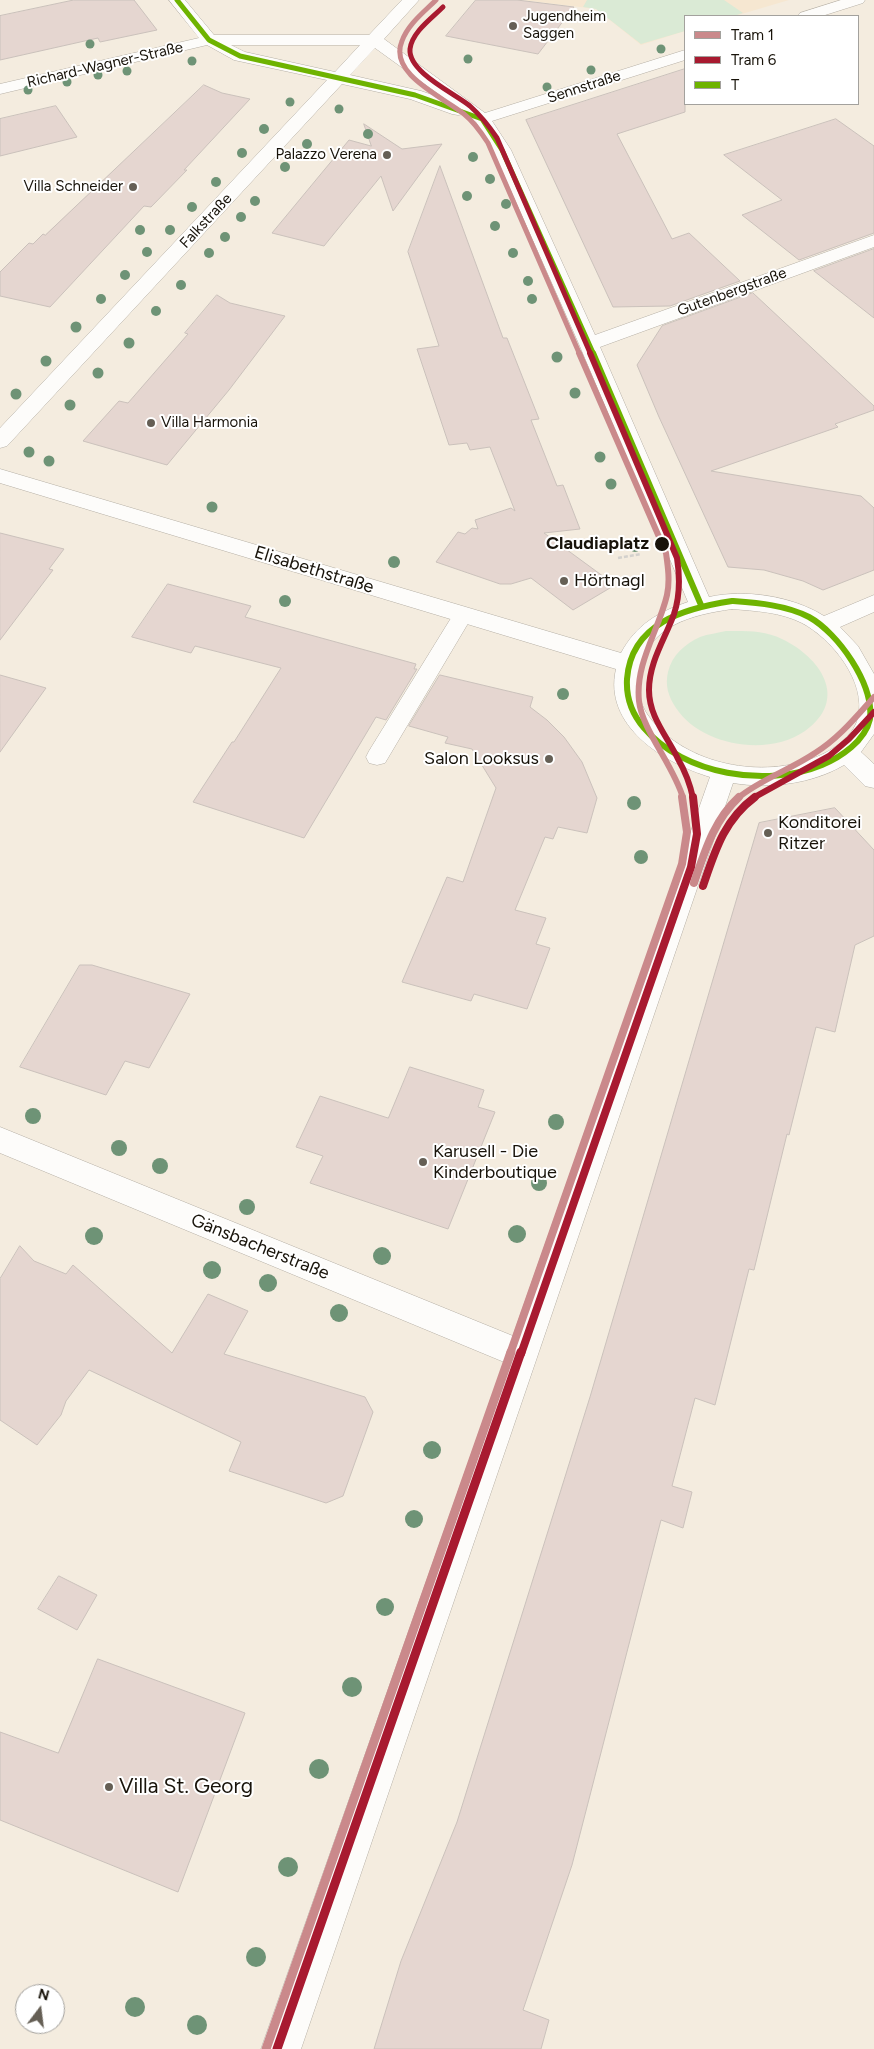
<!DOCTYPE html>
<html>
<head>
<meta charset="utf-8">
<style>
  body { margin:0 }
  #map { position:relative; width:874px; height:2049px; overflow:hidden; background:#f4ecdf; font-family:Figtree,sans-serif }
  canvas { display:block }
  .legend { position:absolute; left:684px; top:15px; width:175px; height:90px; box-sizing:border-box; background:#fff; border:1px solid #a3a19d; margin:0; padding:6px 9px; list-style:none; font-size:15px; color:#18130a }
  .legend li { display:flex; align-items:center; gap:10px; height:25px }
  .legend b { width:25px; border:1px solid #a3a19d }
  .north { position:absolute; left:15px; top:1984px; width:50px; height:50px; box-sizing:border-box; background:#fff; border:1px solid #a3a19d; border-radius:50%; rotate:15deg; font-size:14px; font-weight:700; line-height:20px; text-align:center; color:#18130a }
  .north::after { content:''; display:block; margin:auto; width:18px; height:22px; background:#655f55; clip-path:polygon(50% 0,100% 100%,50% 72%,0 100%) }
</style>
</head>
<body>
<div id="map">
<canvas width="874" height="2049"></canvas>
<ul class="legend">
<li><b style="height:6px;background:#ca898b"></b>Tram 1</li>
<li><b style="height:6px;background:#a81a30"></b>Tram 6</li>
<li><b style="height:6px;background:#6eb300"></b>T</li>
</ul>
<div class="north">N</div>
</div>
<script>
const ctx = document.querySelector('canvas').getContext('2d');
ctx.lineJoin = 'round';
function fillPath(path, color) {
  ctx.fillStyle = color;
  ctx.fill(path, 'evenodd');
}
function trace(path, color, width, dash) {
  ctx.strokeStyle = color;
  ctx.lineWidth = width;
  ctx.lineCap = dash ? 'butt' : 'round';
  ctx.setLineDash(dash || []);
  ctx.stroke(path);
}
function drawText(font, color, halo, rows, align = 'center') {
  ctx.font = font + ' Figtree,sans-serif';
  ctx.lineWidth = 4;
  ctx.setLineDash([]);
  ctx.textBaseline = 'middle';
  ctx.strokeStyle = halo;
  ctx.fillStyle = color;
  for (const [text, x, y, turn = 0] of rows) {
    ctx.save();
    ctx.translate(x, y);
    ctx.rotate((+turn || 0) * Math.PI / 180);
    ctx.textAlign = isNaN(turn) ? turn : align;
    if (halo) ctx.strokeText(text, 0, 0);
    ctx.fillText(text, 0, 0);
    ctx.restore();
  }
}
fillPath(new Path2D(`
  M 522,0 L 789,0 L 735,16 L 685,16 L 685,31 L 641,45 L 596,9 Z`), '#f6e7d1');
fillPath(new Path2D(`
  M 587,0 L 724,0 L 743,13 L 734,16 L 685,16 L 685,31 L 641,44 L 596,9 L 583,7 Z
  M 726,631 C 745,631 764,630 782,639 C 820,657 850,699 805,731 C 768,757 701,746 676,708 C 668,696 665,685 668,672 C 672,655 685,644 700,637 C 708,634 718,633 726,631 Z`), '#daead5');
const building = new Path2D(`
  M 74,0 L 134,0 L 157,30 L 100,42 L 98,38 L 0,60 L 0,16 Z
  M 476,0 L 517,0 L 574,7 L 538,54 L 446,36 Z
  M 685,69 L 685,112 L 617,134 L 672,239 L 689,233 L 740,281 L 670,306 L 613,307 L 526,120 Z
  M 204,85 L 222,93 L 250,99 L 184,170 L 187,170 L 151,207 L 144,206 L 50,307 L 0,296 L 0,272 L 29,243 L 33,244 L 43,234 L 45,235 Z
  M 56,106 L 77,137 L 0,156 L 0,119 Z
  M 836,119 L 874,146 L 874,233 L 799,260 L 742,215 L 782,200 L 724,155 Z
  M 364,124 L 402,149 L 442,144 L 393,211 L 381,176 L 324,246 L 272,233 L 349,140 L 371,146 Z
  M 440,166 L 503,338 L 507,338 L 539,419 L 531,420 L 557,486 L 563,485 L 580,529 L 544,533 L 615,585 L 573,610 L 531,578 L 511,584 L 500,584 L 436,562 L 458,532 L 465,534 L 472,528 L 478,529 L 475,520 L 511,508 L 515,511 L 490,447 L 470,450 L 467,443 L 449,445 L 417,349 L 439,346 L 408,252 Z
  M 874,249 L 874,318 L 814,271 Z
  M 753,293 L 874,406 L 874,410 L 835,424 L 838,427 L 711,471 L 861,496 L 874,508 L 874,570 L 823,590 L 803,581 L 764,570 L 728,567 L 659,417 L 637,365 L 662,326 Z
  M 217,295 L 230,303 L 285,316 L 229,390 L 167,465 L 83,441 L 119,401 L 128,403 L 188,334 L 185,333 Z
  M 0,533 L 64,549 L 49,569 L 53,570 L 0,640 Z
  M 168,584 L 251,606 L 245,617 L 416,664 L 414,669 L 417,669 L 386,720 L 376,717 L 304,838 L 193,802 L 232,742 L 234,742 L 281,668 L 195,646 L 191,653 L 132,637 Z
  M 0,675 L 46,688 L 0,752 Z
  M 440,675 L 533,697 L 530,707 L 547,720 L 564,737 L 582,762 L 597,798 L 587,833 L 558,827 L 553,839 L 545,837 L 515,910 L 546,918 L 536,944 L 550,948 L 527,1009 L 474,994 L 471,1001 L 402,982 L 447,877 L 463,882 L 496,788 L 472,749 L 445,743 L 448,737 L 409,726 Z
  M 835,808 L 874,850 L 874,936 L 855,945 L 835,1032 L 816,1027 L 789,1135 L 787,1134 L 754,1270 L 749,1269 L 715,1405 L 695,1398 L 672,1486 L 692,1492 L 683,1528 L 661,1520 L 572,1865 L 523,2010 L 549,2020 L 541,2049 L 374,2049 L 401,1961 L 457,1822 L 590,1397 L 759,823 Z
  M 80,965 L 92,965 L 190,994 L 149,1068 L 125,1061 L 106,1095 L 20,1067 Z
  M 410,1067 L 484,1090 L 478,1107 L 495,1112 L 448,1229 L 310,1183 L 323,1156 L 296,1147 L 320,1096 L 388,1118 Z
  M 20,1246 L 34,1261 L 66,1274 L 73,1265 L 172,1353 L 208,1294 L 248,1311 L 224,1354 L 365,1397 L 373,1412 L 343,1496 L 326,1503 L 229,1471 L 241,1442 L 89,1370 L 66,1401 L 61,1415 L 37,1445 L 0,1420 L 0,1279 Z
  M 59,1576 L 97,1595 L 77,1630 L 38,1609 Z
  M 98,1659 L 245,1713 L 178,1892 L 0,1820 L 0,1732 L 58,1753 Z`);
fillPath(building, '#e5d6d0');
trace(building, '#cac1bb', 1);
const service = new Path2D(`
  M 463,608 L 470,610 L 473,615 L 385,763 L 377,765 L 369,763 L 366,757 L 369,751 L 456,610 Z`);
const minor = new Path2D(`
  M 169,0 L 185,0 L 214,35 L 369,35 L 402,0 L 419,0 L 384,39 L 485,113 L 685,50 L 685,60 L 492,121 L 511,150 L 595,335 L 874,235 L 874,247 L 600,347 L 709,597 C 745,589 792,596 824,616 L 874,595 L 874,612 L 840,627 L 858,646 L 874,674 L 874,734 L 861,752 L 874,764 L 874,788 L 865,786 L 844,765 C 812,784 769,789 733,783 L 301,2049 L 261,2049 L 504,1362 L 0,1153 L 0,1127 L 513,1336 L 710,777 C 664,763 603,726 616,669 L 0,483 L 0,469 L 621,653 C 636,625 658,612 688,602 L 579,344 L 493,150 L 476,122 L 464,114 L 458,115 L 452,114 L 410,99 L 342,84 L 7,446 L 0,448 L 0,428 L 327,80 L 234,60 L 207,45 L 0,94 L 0,84 L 199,38 ZM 231,45 L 360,45 L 335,72 L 245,52 ZM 375,48 L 447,100 L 421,91 L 350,75 ZM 732,609 C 756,611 780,612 802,623 C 832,639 867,682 858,718 C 853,738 829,753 811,759 C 757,779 681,763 647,714 C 639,702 636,686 639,671 C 649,625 691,615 732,609 Z
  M 841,0 L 865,0 L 863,3 L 822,16 L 798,16 L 800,13 Z`);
trace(service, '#b5afa5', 1);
trace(minor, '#b5afa5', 1);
trace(new Path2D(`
  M 618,558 L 641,554`), '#d3d1cd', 2.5, [4, 2]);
fillPath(service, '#fdfcfa');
fillPath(minor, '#fdfcfa');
trace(new Path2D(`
  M 177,0 L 209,40 L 240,56 L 415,95 L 482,119 L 502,150 L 594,355`), '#6eb300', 5);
trace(new Path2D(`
  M 593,353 L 701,605
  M 732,601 C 758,603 786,605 809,617 C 838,633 874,684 870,719 C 865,741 841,757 822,765 C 767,788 684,775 644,728 C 632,714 626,697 627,679 C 631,623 685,608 732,601 Z`), '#6eb300', 6);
trace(new Path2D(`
  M 436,0 C 424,12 408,24 402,41 C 388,74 443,97 464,114 C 474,122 481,132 488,143 L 580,355`), '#ca898b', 5);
trace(new Path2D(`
  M 579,353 L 666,553 C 668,567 670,581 667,595 C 659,630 635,663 639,701 C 642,730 674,766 683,798
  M 738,798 C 761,779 790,770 815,753 C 838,739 856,717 874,697`), '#ca898b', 6);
trace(new Path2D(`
  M 694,883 C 705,851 714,820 739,797
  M 510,1354 L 682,864 L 687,832 L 682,797`), '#ca898b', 8);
trace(new Path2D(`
  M 266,2049 L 511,1352`), '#ca898b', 9);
trace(new Path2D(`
  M 443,7 C 432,18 412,32 410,49 C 408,72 454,93 470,106 C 480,115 489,126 497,138 L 591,355`), '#a81a30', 5);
trace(new Path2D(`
  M 590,353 L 677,558 C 680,577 680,596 674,614 C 665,639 649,662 649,690 C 649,717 667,736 678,759 C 685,771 690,784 693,798
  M 753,798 L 829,756 L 849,739 L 874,712`), '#a81a30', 6);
trace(new Path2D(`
  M 703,886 C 715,851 724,820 755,797
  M 521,1354 L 691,867 L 697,834 L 693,797`), '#a81a30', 8);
trace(new Path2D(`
  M 277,2049 L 521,1352`), '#a81a30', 9);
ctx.fillStyle = '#6e9376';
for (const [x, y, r] of [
  [90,44,4.5],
  [661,49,4.5],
  [468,59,4.5],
  [192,61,4.5],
  [591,70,4.5],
  [127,71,4.5],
  [98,75,4.5],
  [67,82,4.5],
  [547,87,4.5],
  [28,90,4.5],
  [290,102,4.5],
  [339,109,4.5],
  [264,129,5],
  [368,134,5],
  [307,144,5],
  [242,153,5],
  [473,157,5],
  [285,167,5],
  [490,179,5],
  [216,182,5],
  [467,196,5],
  [255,201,5],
  [506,204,5],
  [192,207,5],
  [241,217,5],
  [495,226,5],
  [140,230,5],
  [170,230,5],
  [225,237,5],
  [147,252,5],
  [209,253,5],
  [513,253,5],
  [125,275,5],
  [528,281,5],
  [181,285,5],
  [101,299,5],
  [532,299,5],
  [156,311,5],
  [76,327,5.5],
  [129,343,5.5],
  [557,357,5.5],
  [46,361,5.5],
  [98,373,5.5],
  [575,393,5.5],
  [16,394,5.5],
  [70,405,5.5],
  [29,452,5.5],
  [600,457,5.5],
  [49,461,5.5],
  [611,484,5.5],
  [212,507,5.5],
  [635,546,6],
  [394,562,6],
  [285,601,6],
  [563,694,6],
  [634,803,7],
  [641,857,7],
  [33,1116,8],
  [556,1122,8],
  [119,1148,8],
  [160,1166,8],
  [539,1183,8],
  [247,1207,8],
  [517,1234,9],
  [94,1236,9],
  [382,1256,9],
  [212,1270,9],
  [268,1283,9],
  [339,1313,9],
  [432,1450,9],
  [414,1519,9],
  [385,1607,9],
  [352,1687,10],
  [319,1769,10],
  [288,1867,10],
  [256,1957,10],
  [135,2007,10],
  [197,2025,10]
]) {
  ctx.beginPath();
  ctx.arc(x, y, r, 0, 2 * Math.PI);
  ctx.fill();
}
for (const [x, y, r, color] of [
  [513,26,5,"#655f55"],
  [387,155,5,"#655f55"],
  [133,187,5,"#655f55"],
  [151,423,5,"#655f55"],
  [662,544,8,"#18130a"],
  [564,581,5,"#655f55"],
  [549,759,5,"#655f55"],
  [768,833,5,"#655f55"],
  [423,1162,5,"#655f55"],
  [109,1787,5,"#655f55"]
]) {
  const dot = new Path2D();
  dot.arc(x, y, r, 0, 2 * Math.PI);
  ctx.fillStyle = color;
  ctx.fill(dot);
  trace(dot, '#fff', 2);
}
drawText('15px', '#18130a', '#fff', [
  ["Jugendheim",523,17],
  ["Saggen",523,34],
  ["Palazzo Verena",377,155,"right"],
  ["Villa Schneider",123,187,"right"],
  ["Villa Harmonia",161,423]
], 'left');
drawText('15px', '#18130a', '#fff', [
  ["Richard-Wagner-Straße",105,65,-13],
  ["Sennstraße",584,87,-18],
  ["Falkstraße",206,221,-47],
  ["Gutenbergstraße",732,292,-20]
]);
drawText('bold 18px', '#18130a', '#fff', [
  ["Claudiaplatz",649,544]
], 'right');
drawText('18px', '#18130a', '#fff', [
  ["Elisabethstraße",314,570,17],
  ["Gänsbacherstraße",260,1247,22]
]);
drawText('18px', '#18130a', '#fff', [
  ["Hörtnagl",574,581],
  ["Salon Looksus",539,759,"right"],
  ["Konditorei",778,823],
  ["Ritzer",778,844],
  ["Karusell - Die",433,1152],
  ["Kinderboutique",433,1173]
], 'left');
drawText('21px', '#18130a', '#fff', [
  ["Villa St. Georg",119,1787]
], 'left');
</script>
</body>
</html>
